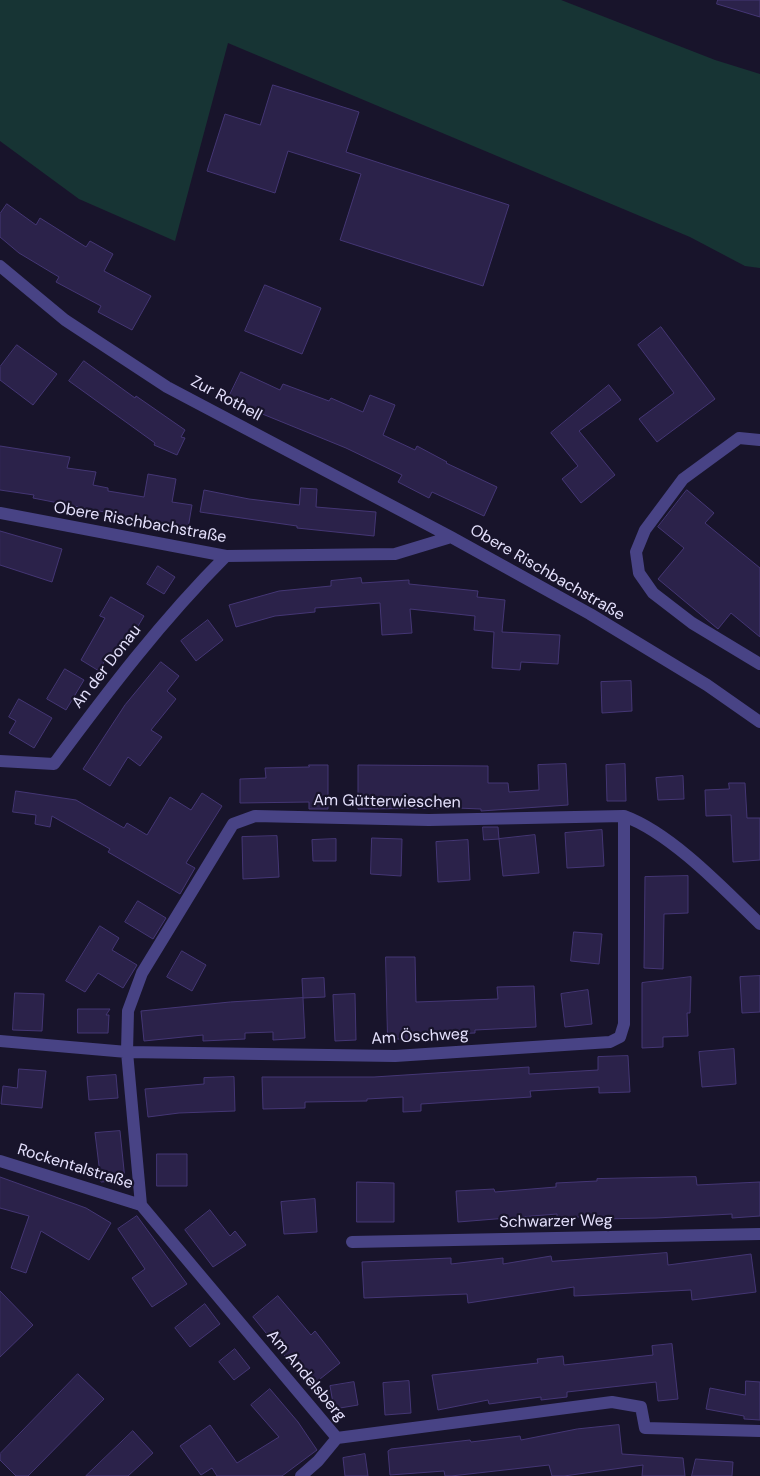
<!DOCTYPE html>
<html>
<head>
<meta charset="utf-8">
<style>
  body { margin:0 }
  canvas { display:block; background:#18142b }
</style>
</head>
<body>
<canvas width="760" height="1476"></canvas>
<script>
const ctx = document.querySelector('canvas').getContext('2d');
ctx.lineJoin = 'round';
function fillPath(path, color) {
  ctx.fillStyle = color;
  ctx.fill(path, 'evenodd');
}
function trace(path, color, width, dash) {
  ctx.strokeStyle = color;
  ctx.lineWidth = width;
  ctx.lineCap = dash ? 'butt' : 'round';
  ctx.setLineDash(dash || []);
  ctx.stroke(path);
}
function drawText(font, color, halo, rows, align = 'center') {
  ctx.font = font + ' "DM Sans",sans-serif';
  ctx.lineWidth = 4.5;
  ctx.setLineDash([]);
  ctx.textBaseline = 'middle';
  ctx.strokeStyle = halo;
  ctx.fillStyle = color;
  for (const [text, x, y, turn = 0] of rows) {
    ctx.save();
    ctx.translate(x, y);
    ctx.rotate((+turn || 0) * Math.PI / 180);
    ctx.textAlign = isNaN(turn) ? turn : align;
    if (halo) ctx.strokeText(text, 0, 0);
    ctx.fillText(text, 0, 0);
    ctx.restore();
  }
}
fillPath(new Path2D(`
  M 0,0 L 561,0 L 715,60 L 760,74 L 760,268 L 745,266 L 690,237 L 228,43 L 175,241 L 79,199 L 0,141 Z`), '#173434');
const building = new Path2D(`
  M 718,0 L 760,0 L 760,17 L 717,4 Z
  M 273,85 L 359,112 L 346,152 L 509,205 L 483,286 L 340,240 L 361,174 L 288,151 L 275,193 L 207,171 L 225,114 L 260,125 Z
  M 7,204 L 36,225 L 40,218 L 86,247 L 90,241 L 113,254 L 104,271 L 151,296 L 132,330 L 98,312 L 101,306 L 56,282 L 59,277 L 19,253 L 0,237 L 0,214 Z
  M 265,285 L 321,308 L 302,354 L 245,331 Z
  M 661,327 L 715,399 L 657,442 L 639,419 L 674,393 L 638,345 Z
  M 17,345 L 57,374 L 33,405 L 0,380 L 0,367 Z
  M 84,361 L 135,398 L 136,396 L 185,430 L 181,437 L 185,438 L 177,455 L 154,445 L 155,443 L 69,381 Z
  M 241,372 L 280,390 L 283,384 L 329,401 L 331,398 L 363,412 L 370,395 L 395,405 L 383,435 L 415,450 L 417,446 L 447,462 L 446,463 L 497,487 L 484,516 L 432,492 L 429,498 L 398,482 L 402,475 L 346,448 L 255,411 L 253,414 L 227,401 Z
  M 609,385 L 621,400 L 579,431 L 615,475 L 581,503 L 562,479 L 578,466 L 551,433 Z
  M 0,446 L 70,457 L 67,468 L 96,472 L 93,485 L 108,488 L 108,491 L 144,497 L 148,474 L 176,479 L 172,502 L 192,505 L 188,528 L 120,517 L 120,515 L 33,498 L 34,495 L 0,490 Z
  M 301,488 L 317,489 L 316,507 L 376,512 L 374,536 L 297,528 L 297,526 L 200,512 L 204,490 L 249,499 L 299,505 Z
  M 687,490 L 714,513 L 705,523 L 760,568 L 760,637 L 731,613 L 718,629 L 658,579 L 684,548 L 658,527 Z
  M 0,531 L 62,549 L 52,582 L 0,565 Z
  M 158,566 L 175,577 L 164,594 L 147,584 Z
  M 361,578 L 362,583 L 409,580 L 409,584 L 478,591 L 477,597 L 505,600 L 502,632 L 560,635 L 558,664 L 521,662 L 520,670 L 492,668 L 494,632 L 474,630 L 475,616 L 410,609 L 412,633 L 382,635 L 380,603 L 315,608 L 315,612 L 275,616 L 236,627 L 229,605 L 279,591 L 331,586 L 331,581 Z
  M 111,597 L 144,616 L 119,658 L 109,653 L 99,671 L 81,660 L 105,618 L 100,616 Z
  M 208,620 L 223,640 L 196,661 L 181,641 Z
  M 161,662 L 179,676 L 167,691 L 176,699 L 151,730 L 162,737 L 140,766 L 128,757 L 110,786 L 83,769 L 125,705 Z
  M 65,669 L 84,680 L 66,710 L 47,699 Z
  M 631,681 L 632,711 L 602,713 L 601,682 Z
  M 19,699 L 52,718 L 34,748 L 9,733 L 16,721 L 9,717 Z
  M 566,764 L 568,805 L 481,811 L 481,809 L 457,808 L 358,809 L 358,765 L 488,766 L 488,783 L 508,783 L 509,792 L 539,790 L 538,765 Z
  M 625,764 L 626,801 L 607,801 L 606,765 Z
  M 309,765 L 328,765 L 328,809 L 309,809 L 309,802 L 240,803 L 240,779 L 266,778 L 265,768 L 309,767 Z
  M 683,776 L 684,799 L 658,800 L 656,778 Z
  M 729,783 L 745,783 L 747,818 L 760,818 L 760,860 L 733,862 L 731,815 L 706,816 L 705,790 L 729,789 Z
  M 16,791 L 76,800 L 124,828 L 127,823 L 147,835 L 170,797 L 191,810 L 202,793 L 222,806 L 186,863 L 195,868 L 180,894 L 108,852 L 110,849 L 52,816 L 50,827 L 35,824 L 36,815 L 13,812 Z
  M 483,827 L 498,827 L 499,839 L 484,840 Z
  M 602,830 L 604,866 L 567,868 L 565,833 Z
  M 535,835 L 539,873 L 503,876 L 499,839 Z
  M 277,836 L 279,877 L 243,879 L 242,837 Z
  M 372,838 L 402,839 L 401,876 L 371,874 Z
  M 336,839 L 336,861 L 313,861 L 312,840 Z
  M 468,840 L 470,880 L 438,882 L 436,842 Z
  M 688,876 L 688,913 L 664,914 L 663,969 L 644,968 L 645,877 Z
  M 138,901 L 166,918 L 153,939 L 125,922 Z
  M 100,926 L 119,938 L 112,950 L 137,965 L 123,988 L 98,973 L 85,992 L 66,981 Z
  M 574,932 L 602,934 L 599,964 L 571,961 Z
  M 182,951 L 206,965 L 192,991 L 167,977 Z
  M 386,957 L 415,957 L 416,1002 L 498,999 L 497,987 L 534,986 L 536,1027 L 475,1030 L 475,1033 L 417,1035 L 417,1039 L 388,1039 Z
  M 760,976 L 760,1012 L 742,1013 L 740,977 Z
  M 691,977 L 690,1013 L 687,1013 L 688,1036 L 663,1037 L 663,1047 L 642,1048 L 642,983 Z
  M 324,978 L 325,997 L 303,998 L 302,979 Z
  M 588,990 L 592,1024 L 565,1027 L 561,994 Z
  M 15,993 L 44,994 L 42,1031 L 13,1030 Z
  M 355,994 L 356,1040 L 335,1041 L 333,995 Z
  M 303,998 L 305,1038 L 273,1040 L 273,1032 L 245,1033 L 245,1039 L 203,1041 L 203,1035 L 144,1041 L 141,1011 L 230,1002 Z
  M 78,1009 L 110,1009 L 106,1015 L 109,1015 L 108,1033 L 78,1033 Z
  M 734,1049 L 736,1084 L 702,1087 L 699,1052 Z
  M 628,1056 L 630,1092 L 599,1093 L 599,1087 L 530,1091 L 531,1097 L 421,1104 L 421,1111 L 403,1112 L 403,1097 L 367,1099 L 367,1101 L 305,1102 L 305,1108 L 263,1109 L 262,1077 L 374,1077 L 529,1067 L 529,1074 L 598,1070 L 598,1057 Z
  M 19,1069 L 46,1071 L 42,1108 L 1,1104 L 3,1086 L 17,1088 Z
  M 116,1075 L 118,1098 L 89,1100 L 87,1077 Z
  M 234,1077 L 235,1111 L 179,1113 L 148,1117 L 145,1089 L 204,1084 L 204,1078 Z
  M 120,1131 L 125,1180 L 101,1182 L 95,1133 Z
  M 157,1154 L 187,1154 L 187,1186 L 157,1186 Z
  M 0,1177 L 86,1208 L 111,1223 L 89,1260 L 41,1231 L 26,1273 L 11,1268 L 29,1216 L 0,1208 Z
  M 696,1177 L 697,1185 L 760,1182 L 760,1216 L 732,1218 L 732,1214 L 656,1218 L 598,1219 L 598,1216 L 557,1218 L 557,1214 L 458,1222 L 456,1191 L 494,1189 L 495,1192 L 556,1187 L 556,1183 L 597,1181 L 597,1179 Z
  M 357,1182 L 394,1183 L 394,1222 L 357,1222 Z
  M 315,1199 L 317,1232 L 284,1234 L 281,1202 Z
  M 210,1210 L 230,1236 L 235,1231 L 246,1245 L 213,1267 L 185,1230 Z
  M 137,1216 L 187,1284 L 152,1307 L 132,1278 L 145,1269 L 118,1229 Z
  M 667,1253 L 668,1265 L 751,1254 L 756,1292 L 692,1300 L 691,1290 L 574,1296 L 574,1287 L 468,1303 L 467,1294 L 364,1298 L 362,1262 L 451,1258 L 451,1264 L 503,1258 L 503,1264 L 551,1256 L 552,1261 Z
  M 0,1291 L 33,1325 L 0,1357 Z
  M 278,1296 L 311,1335 L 315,1331 L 340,1363 L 310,1387 L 253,1317 Z
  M 205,1304 L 220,1324 L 190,1347 L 175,1328 Z
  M 672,1344 L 678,1399 L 658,1401 L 656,1382 L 567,1392 L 567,1397 L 541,1400 L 541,1397 L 489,1404 L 488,1400 L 438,1410 L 432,1375 L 538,1363 L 537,1359 L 563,1356 L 564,1365 L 653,1355 L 652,1346 Z
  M 235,1349 L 250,1368 L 234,1380 L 219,1362 Z
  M 78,1374 L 104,1399 L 28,1476 L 16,1476 L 0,1460 L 0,1454 Z
  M 409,1381 L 411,1413 L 385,1415 L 383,1383 Z
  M 746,1381 L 760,1382 L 760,1420 L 744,1419 L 744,1416 L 706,1409 L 710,1388 L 745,1395 Z
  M 354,1382 L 358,1405 L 334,1409 L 330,1386 Z
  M 270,1389 L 298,1422 L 317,1450 L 282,1476 L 217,1476 L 212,1468 L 201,1475 L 180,1446 L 210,1425 L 237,1463 L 279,1437 L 251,1405 Z
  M 619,1425 L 622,1454 L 683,1458 L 685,1476 L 642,1476 L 643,1465 L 564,1476 L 552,1476 L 549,1465 L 451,1476 L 445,1476 L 444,1471 L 390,1475 L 388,1451 L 391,1449 L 470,1440 L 471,1442 L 520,1436 L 521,1440 L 577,1429 Z
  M 133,1431 L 153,1453 L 128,1476 L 86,1476 Z
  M 365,1454 L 368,1476 L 345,1476 L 343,1458 Z
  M 696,1459 L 733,1462 L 732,1476 L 692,1476 Z`);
fillPath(building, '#2b224a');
trace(building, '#443674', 1);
trace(new Path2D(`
  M 0,266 L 65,320 L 167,387 L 451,537 L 590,614 L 707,685 L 760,722
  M 760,440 L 739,438 L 683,479 L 645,530 L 636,552 L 639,573 L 653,593 L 692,623 L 760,664
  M 0,513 L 226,556 L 395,554 L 451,537
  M 0,761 L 54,764 C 108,691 162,620 226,556
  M 760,924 C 724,889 671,833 624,816 L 429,820 L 255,816 L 233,824 L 142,973 L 128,1011 L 127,1052 L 141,1205 L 337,1438 L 612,1402 L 641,1407 L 645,1428 L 760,1431
  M 0,1041 L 127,1052 L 395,1056 L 610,1042 L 620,1037 L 624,1024 L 624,816
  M 0,1161 L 141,1205
  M 352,1242 L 760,1234
  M 301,1476 L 318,1461 L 337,1438`), '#484385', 12);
drawText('16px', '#e4e0fc', '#18142b', [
  ["Zur Rothell",226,399,28],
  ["Obere Rischbachstraße",140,523,10],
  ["Obere Rischbachstraße",547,573,30],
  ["An der Donau",107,667,-52],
  ["Am Gütterwieschen",387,802,1],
  ["Am Öschweg",420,1037,-3],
  ["Rockentalstraße",75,1167,17],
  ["Schwarzer Weg",556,1222,-1],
  ["Am Andelsberg",306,1376,50]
]);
</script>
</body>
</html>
